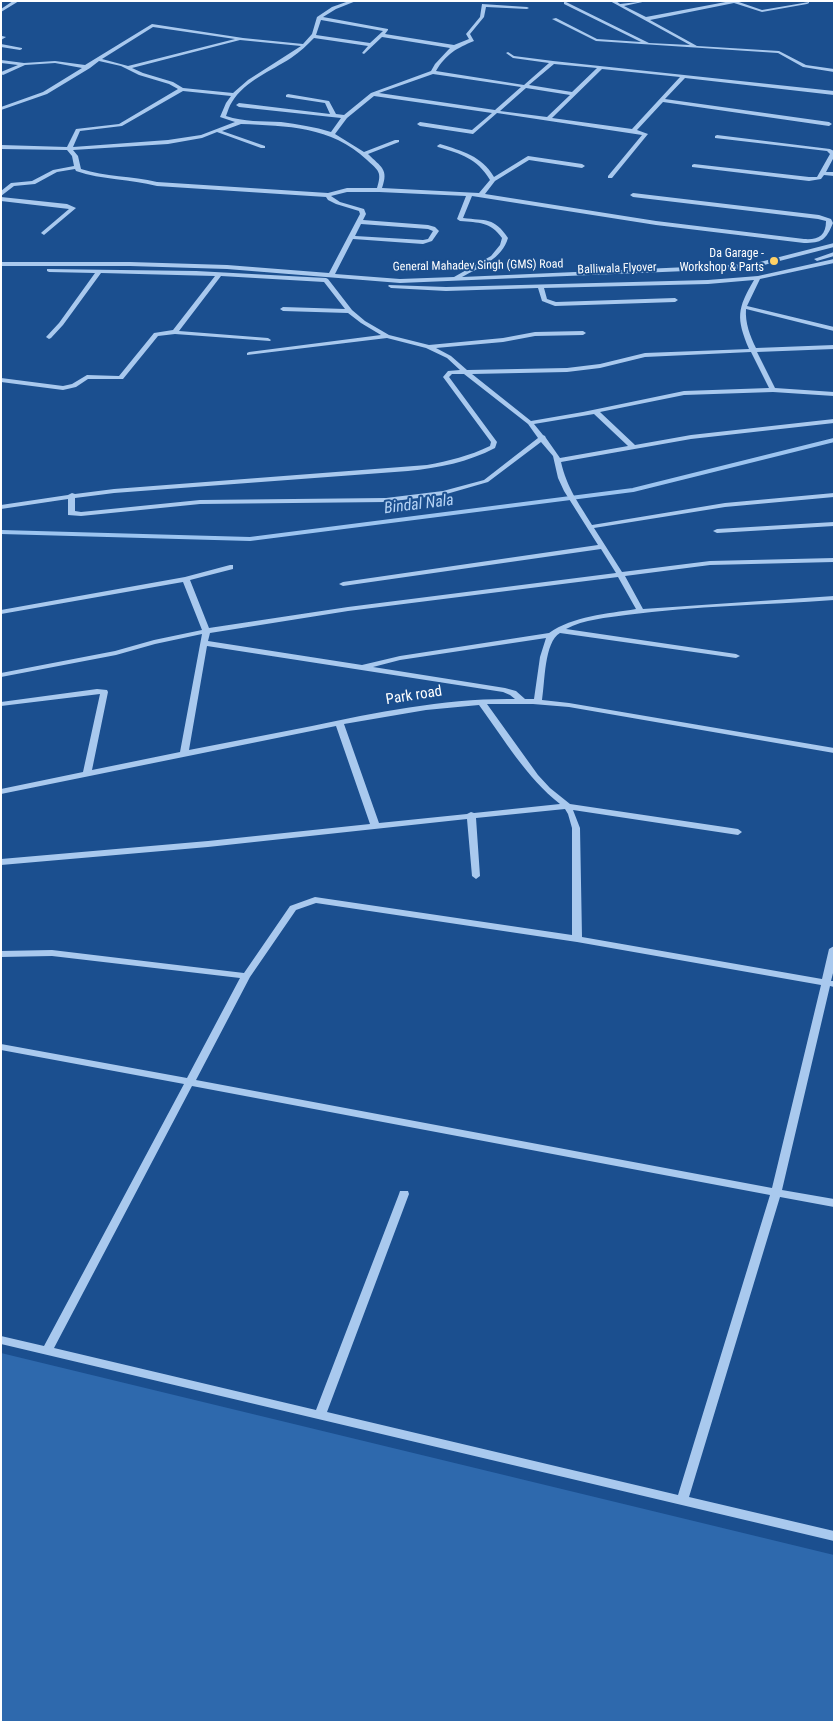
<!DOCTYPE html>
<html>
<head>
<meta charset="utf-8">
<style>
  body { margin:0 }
  #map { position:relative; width:835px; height:1723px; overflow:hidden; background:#1b4f8f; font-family:"Roboto Condensed",sans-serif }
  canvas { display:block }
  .frame { position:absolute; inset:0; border:2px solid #fff; pointer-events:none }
</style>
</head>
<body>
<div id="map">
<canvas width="835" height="1723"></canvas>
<div class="frame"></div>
</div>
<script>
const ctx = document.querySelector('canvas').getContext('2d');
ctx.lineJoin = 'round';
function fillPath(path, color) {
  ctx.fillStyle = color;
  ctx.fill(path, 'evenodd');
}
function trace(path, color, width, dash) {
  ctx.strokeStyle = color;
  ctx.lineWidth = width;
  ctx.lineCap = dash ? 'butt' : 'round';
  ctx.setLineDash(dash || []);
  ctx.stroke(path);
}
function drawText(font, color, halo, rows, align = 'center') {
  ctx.font = font + ' "Roboto Condensed",sans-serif';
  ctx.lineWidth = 4;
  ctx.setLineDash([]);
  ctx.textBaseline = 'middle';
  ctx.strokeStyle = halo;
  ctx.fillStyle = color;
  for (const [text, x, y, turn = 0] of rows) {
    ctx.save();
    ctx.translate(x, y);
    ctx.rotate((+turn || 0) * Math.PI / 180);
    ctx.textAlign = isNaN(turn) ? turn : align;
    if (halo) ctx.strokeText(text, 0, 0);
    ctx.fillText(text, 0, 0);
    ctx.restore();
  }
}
fillPath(new Path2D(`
  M 1,1353 L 834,1555 L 834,1722 L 1,1722 Z`), '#2e69ad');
trace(new Path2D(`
  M 1,532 L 250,539 L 633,490 L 834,440`), '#9cc4f0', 4);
fillPath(new Path2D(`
  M 13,1 L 19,1 L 1,12 L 1,9 Z
  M 349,1 L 356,1 L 336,9 L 323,17 L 388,29 L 388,30 L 385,34 L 454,45 L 469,39 L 466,34 L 480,17 L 482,4 L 527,7 L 529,8 L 527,9 L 486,7 L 484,17 L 470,34 L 474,41 C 457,48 446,54 436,71 L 524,85 L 549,63 L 513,58 L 506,53 L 508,52 L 514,56 L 553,61 L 834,91 L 834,95 L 685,78 L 665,99 L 829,122 L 832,124 L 829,126 L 663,102 L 637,130 L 648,134 L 612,178 L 608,178 L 608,176 L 642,135 L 497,113 L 473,134 L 420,126 L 417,124 L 420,122 L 472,130 L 492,113 L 374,96 L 347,118 L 335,134 L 364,152 L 395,140 L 399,140 L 399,142 L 368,154 C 381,167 389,169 382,188 L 479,193 L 490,180 C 477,158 461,154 438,147 L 437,146 L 440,144 C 462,151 482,156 494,177 L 528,156 L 582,164 L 585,166 L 582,168 L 529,160 L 495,181 L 485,194 L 656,221 L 804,239 C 818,240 826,236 826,221 L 818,219 L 633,197 L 630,195 L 633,193 L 819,215 L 831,219 L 833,223 C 826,240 822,243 804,243 L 656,225 L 472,196 L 463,218 C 486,221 494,217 508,238 C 502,259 480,267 462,277 L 734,265 L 760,262 L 834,243 L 834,247 L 760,266 L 734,269 L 400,283 L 227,269 L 130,266 L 1,266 L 1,262 L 130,262 L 227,265 L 329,273 L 360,214 L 359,211 L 336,204 L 328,200 L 326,197 L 157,186 C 130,179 102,180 76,171 L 75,169 L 57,172 L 35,184 L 14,186 L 1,196 L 1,191 L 11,183 L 32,181 L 53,170 L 74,166 L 72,156 L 67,150 L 1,149 L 1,145 L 67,147 L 76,129 L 119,124 L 178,89 L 169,84 L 139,75 L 121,66 L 99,61 L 90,68 L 47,94 L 1,110 L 1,107 L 43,92 L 82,68 L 55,63 L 25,65 L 3,75 L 1,74 L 1,72 L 18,65 L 1,63 L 1,60 L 24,63 L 55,61 L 85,65 L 152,24 L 243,38 L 303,44 L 312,34 L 317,17 L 332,7 ZM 321,20 L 383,31 L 370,43 L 316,35 ZM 153,27 L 235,39 L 128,66 L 102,59 ZM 382,37 L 450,48 L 435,64 L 431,71 L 371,93 L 344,115 L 336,114 L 329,101 L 288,94 L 286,95 L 286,97 L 325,103 L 330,114 L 239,103 L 236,105 L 239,107 L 341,118 L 331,132 C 315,127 297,124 281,122 C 262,121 244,122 226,116 C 228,111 229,106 232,102 C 245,81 271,71 291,58 C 300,52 307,45 314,38 L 368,46 L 362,53 L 364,54 ZM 240,40 L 301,46 L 248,80 L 233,93 L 183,88 L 173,82 L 143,73 L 132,68 ZM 554,64 L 597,68 L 572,92 L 529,85 ZM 602,69 L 680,77 L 632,129 L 552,118 ZM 433,74 L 521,87 L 495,110 L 379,93 ZM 526,88 L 570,95 L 547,117 L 500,111 ZM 183,91 L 231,96 L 226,103 L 220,117 L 235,122 L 201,135 L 168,140 L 73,147 L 80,131 L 122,126 ZM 241,124 C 287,126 331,126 367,160 C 379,171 382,172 377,188 L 347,188 L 328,193 L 157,182 C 132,176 105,177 81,169 L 78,156 L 73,150 L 168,144 L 202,138 L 217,132 L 261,148 L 265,148 L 265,146 L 222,131 ZM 347,192 L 379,192 L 466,196 L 457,219 L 460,221 C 479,223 490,221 502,238 L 500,245 L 491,256 L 454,277 L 400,279 L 335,274 L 353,239 L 423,244 L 432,241 L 439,231 L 435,227 L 428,225 L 363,220 L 366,214 L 364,209 L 340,202 L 331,196 ZM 361,224 L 428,229 L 433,231 L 428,239 L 423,240 L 355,236 Z
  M 610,1 L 616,1 L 620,4 L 647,1 L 624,6 L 646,17 L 731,1 L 736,1 L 762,10 L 809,2 L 809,3 L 807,4 L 762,12 L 734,3 L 650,20 L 697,46 L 779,51 L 806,65 L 834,69 L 834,72 L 803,67 L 778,53 L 596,41 L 552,19 L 556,18 L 597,39 L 641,42 L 564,4 L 564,2 L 566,2 L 649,43 L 690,45 Z
  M 2,36 L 6,37 L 1,40 L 1,37 Z
  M 1,44 L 22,48 L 22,49 L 20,50 L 1,47 Z
  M 717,135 L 830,149 L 834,151 L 834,157 L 826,172 L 834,172 L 834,176 L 824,175 L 821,179 L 809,181 L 692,167 L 692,165 L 694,164 L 809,177 L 817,177 L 830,154 L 827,151 L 715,138 L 715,136 Z
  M 1,197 L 67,204 L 76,208 L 44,235 L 41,233 L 42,232 L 69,209 L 1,201 Z
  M 834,252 L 834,256 L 817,261 L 814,259 Z
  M 834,259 L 834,263 L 760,279 L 747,306 L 834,327 L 834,331 L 746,309 C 745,323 750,336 756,348 L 834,345 L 834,349 L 757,352 L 775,388 L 834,392 L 834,396 L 773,392 L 684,395 L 600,412 L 635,445 L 691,435 L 834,419 L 834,423 L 691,439 L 561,462 C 567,488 578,502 592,525 L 725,503 L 834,493 L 834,497 L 725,507 L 594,528 L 622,572 L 710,561 L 834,558 L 834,562 L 710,565 L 625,576 L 643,609 L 834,596 L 834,600 C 765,605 695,606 626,615 C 607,618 584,619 566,629 L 736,654 L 740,656 L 736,658 L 560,633 C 544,642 545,683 542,700 L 569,703 L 834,748 L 834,753 L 569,707 L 533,704 L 487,704 L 538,775 L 550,788 L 570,804 L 738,829 L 742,832 L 738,835 L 573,810 L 580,828 L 582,937 L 822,979 L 829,949 L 834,946 L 834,969 L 831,981 L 834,981 L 834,987 L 830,986 L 782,1190 L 834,1199 L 834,1207 L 780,1197 L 689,1497 L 834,1531 L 834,1541 L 1,1344 L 1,1336 L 44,1346 L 184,1084 L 1,1050 L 1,1044 L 187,1078 L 240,978 L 52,956 L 1,957 L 1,951 L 52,950 L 244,973 L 290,906 L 315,897 L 572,935 L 572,828 L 568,814 L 565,809 L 476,818 L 480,876 L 476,879 L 472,876 L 467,819 L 208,847 L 1,865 L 1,859 L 208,841 L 370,824 L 336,726 L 1,794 L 1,789 L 83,772 L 100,694 L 1,706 L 1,702 L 97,689 L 107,690 L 108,692 L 92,770 L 180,752 L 202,634 L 155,644 L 116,655 L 1,677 L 1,673 L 115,651 L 154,640 L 202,630 L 183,582 L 1,614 L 1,610 L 185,577 L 230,565 L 233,565 L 233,569 L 190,580 L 209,628 L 348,607 L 616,573 L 601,549 L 343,586 L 339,584 L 343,582 L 598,545 L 564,491 L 558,478 L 553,456 L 541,442 L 488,482 L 443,495 L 386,502 L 200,504 L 81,516 L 68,515 L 68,499 L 1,509 L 1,505 L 68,495 L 72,493 L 75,494 L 114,489 L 427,465 C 449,461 469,456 490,446 L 491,442 L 443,377 L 448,371 L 460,370 L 447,358 L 426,348 L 387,338 L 247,355 L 247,353 L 249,352 L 381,335 L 361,323 L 348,313 L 283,311 L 280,309 L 283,307 L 345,309 L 324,282 L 221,276 L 179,331 L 268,338 L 271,340 L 270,341 L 175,334 L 158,336 L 123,379 L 88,379 L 76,387 L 63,390 L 1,382 L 1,378 L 63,386 L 72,384 L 87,375 L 119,376 L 154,333 L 173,330 L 215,276 L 101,273 L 63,325 L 51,338 L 49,339 L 46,337 L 59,323 L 95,273 L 49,272 L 47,271 L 47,269 L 196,271 L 326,278 L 328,279 L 352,310 L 365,321 L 389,335 L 429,345 L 503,338 L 535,332 L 583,331 L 586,333 L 583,335 L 535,336 L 503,342 L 436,348 L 451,356 L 467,370 L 567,368 L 600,364 L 645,353 L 749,349 C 736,318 737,309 754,280 L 708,284 L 544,288 L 547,299 L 556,302 L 675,298 L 678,300 L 675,302 L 555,306 L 542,301 L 538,288 L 446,291 L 391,288 L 388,286 L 389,285 L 446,287 L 708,280 L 758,276 ZM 751,352 L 769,388 L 684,391 L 583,412 L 531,421 L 472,374 L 567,372 L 600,368 L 645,357 ZM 452,374 L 464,374 L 528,424 L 538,438 L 484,480 L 443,491 L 386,498 L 200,500 L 81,512 L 75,511 L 75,498 L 114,493 L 408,471 C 439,468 468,462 495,448 L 497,442 L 449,377 ZM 594,414 L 628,446 L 560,458 L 546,438 L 545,436 L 543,435 L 534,424 ZM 618,577 L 636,609 C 607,614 573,616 549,633 L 400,656 L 362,665 L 208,641 L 210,633 L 348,611 ZM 546,638 L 540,657 L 534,699 L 525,699 L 516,691 L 505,688 L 373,667 L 400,660 ZM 207,646 L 503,692 L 510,695 L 515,699 C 447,698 378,712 312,726 C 271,734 230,742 189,750 ZM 479,705 C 504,739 526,777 560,804 L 474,813 L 471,812 L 467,814 L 379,823 L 344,724 L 426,710 ZM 316,903 L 577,942 L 821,985 L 772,1188 L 196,1080 L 250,977 L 296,910 ZM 192,1086 L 770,1195 L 678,1495 L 327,1412 L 409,1194 L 408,1191 L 400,1191 L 399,1194 L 316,1410 L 54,1348 Z
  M 834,522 L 834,526 L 717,533 L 713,531 L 717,529 Z`), '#a9c9ee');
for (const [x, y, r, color] of [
  [774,261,5,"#ffd166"]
]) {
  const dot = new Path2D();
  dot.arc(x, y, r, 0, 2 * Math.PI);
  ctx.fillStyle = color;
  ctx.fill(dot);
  trace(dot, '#1b4f8f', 2);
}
drawText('12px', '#fff', '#1b4f8f', [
  ["Da Garage -",764,254],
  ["Workshop & Parts",764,268]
], 'right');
drawText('12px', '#fff', '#1b4f8f', [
  ["General Mahadev Singh (GMS) Road",478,266,-1],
  ["Balliwala Flyover",617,269,-2]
]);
drawText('15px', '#fff', '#1b4f8f', [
  ["Park road",414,696,-9]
]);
drawText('italic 16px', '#b5d3f5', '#1b4f8f', [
  ["Bindal Nala",419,505,-7]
]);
</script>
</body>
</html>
